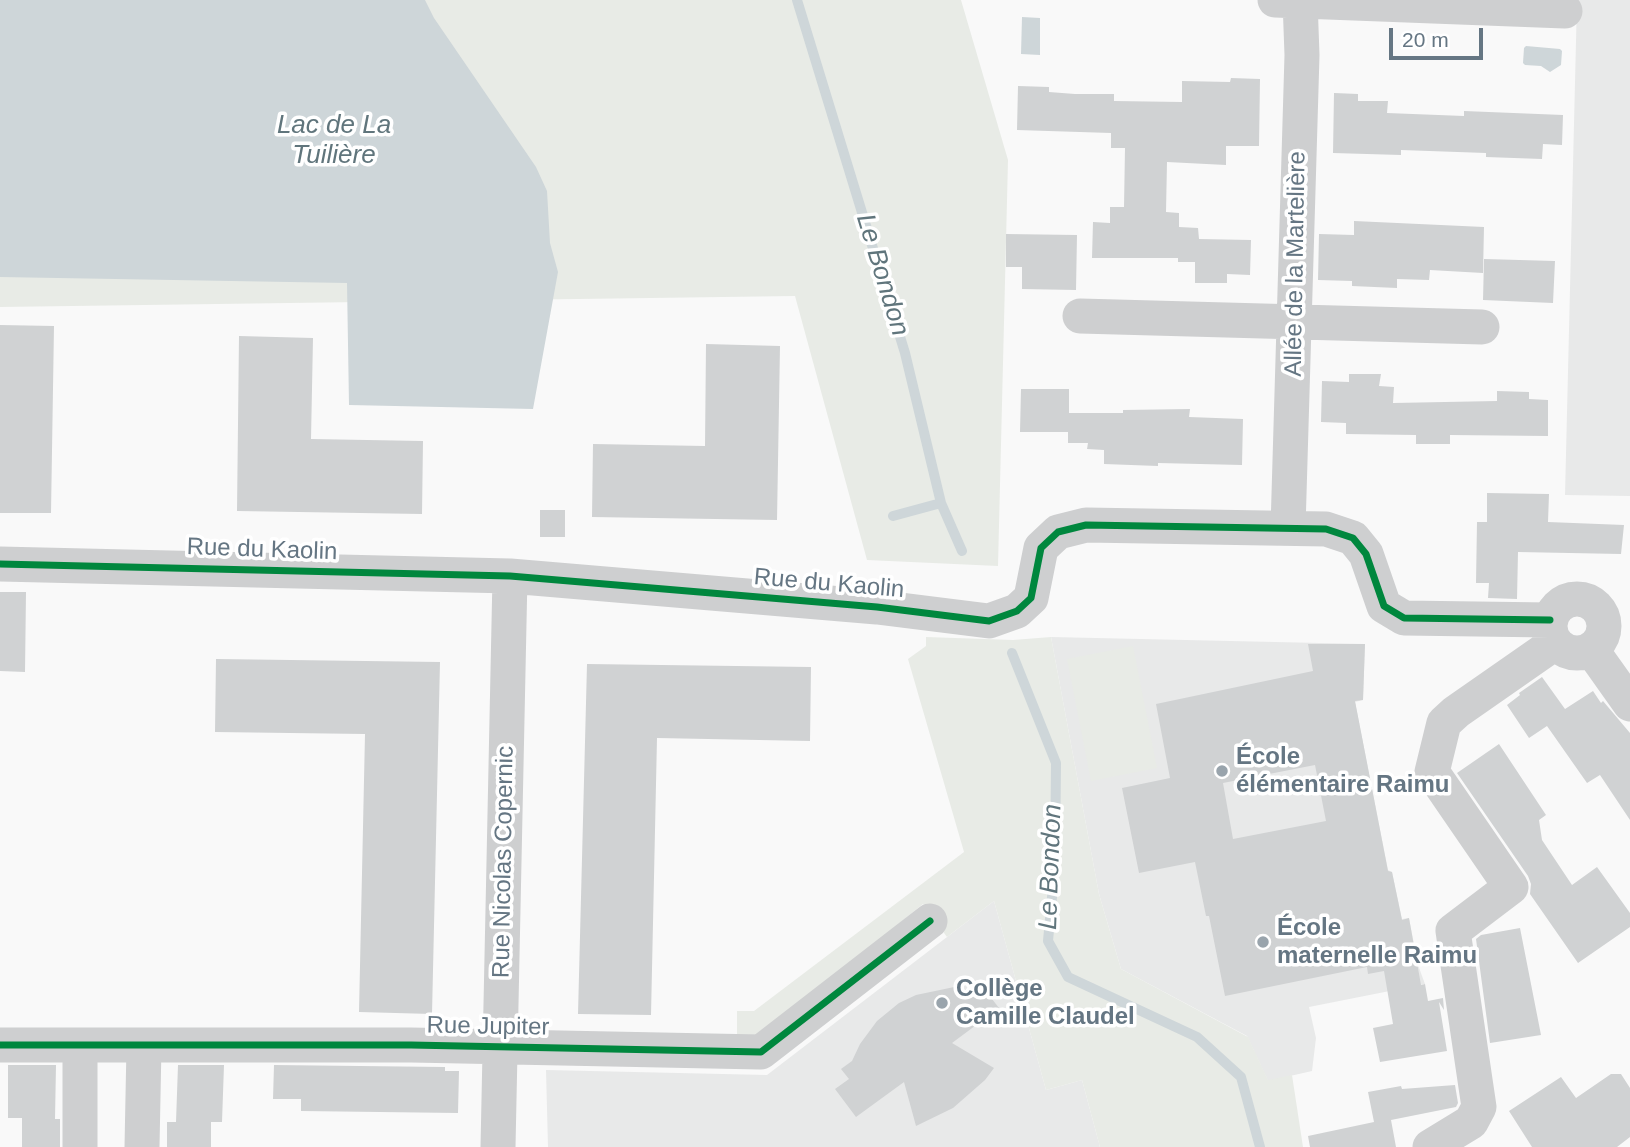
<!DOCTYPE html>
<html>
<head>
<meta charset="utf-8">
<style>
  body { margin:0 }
  #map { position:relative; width:1630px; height:1147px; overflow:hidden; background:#f9f9f9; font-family:Arial,sans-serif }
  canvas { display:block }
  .scale { position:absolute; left:1389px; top:28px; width:94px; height:32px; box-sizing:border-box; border:4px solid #657683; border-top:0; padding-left:9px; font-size:21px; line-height:24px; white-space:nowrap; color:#657683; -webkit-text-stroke:5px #fff; paint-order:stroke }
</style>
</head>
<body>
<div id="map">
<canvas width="1630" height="1147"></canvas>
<div class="scale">20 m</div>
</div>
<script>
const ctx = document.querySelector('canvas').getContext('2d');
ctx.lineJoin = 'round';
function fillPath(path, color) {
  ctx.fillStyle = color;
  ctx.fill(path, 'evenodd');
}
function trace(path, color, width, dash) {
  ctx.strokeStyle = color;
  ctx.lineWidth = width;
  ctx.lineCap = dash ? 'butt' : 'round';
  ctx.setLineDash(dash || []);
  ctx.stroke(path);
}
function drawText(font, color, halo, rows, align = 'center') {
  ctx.font = font + ' Arial,sans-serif';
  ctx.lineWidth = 7;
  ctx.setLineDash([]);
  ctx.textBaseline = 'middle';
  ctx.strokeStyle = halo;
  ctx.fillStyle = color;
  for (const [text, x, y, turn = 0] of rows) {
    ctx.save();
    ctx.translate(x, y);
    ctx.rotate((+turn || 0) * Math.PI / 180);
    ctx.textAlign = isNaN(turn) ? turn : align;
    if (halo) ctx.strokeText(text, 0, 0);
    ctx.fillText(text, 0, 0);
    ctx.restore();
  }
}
fillPath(new Path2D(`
  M 1577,0 L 1630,0 L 1630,496 L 1565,495 Z
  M 1051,637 L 1365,644 L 1363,700 L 1355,702 L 1388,870 L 1392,872 L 1402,919 L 1409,918 L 1418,965 L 1425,984 L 1309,1007 L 1316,1038 L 1312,1071 L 1268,1081 L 1247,1036 L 1121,969 L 1099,894 Z
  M 994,901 L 1046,1090 L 1082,1080 L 1100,1147 L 548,1147 L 546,1070 L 767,1075 Z`), '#e8e9e9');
fillPath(new Path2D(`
  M 0,0 L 961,0 L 1008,160 L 998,566 L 867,560 L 795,296 L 0,307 Z
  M 926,637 L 1013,640 L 1051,637 L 1099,894 L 1121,969 L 1248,1037 L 1268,1080 L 1292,1075 L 1303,1147 L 1100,1147 L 1082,1080 L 1046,1090 L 994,901 L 947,937 L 923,904 L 758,1038 L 737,1038 L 737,1011 L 754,1011 L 964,852 L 908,659 L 926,646 Z
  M 1133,646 L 1157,768 L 1091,781 L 1067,659 Z`), '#e8ebe6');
fillPath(new Path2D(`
  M 0,0 L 425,0 L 434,18 L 536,167 L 547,191 L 550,243 L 558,272 L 533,409 L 349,405 L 347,283 L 0,277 Z
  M 1022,17 L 1040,18 L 1040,55 L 1021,54 Z
  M 1526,46 L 1560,49 L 1562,51 L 1561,65 L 1550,72 L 1541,66 L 1525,65 L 1523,63 L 1524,48 Z`), '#ced6d9');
trace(new Path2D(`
  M 797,0 L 905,353 L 941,503 L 962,551
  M 893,516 L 941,503
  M 1012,653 L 1056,763 L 1055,864 L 1048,941 L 1068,977 L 1197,1037 L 1241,1077 L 1260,1147`), '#ced6d9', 10);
fillPath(new Path2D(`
  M 1231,78 L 1260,79 L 1259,146 L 1226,146 L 1226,165 L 1167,162 L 1166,212 L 1179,213 L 1179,227 L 1198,228 L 1199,239 L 1251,240 L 1250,275 L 1227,274 L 1227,283 L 1195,283 L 1195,262 L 1178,262 L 1178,258 L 1092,258 L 1093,222 L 1110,223 L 1110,207 L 1124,207 L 1125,148 L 1111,148 L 1111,133 L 1017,130 L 1018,86 L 1049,87 L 1049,92 L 1075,94 L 1114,94 L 1114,101 L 1182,102 L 1182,81 L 1230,82 Z
  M 1334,93 L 1358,94 L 1358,101 L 1388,101 L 1387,113 L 1464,116 L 1464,111 L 1563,115 L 1562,145 L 1543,144 L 1542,159 L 1486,157 L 1486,153 L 1401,150 L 1401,155 L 1333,153 Z
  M 1354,221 L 1484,227 L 1483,273 L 1430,270 L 1429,280 L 1397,279 L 1397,288 L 1352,286 L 1352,281 L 1318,280 L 1319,234 L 1354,235 Z
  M 1006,234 L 1077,235 L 1076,290 L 1022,289 L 1022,267 L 1006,267 Z
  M 1484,259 L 1555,261 L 1553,303 L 1483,300 Z
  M 0,325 L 54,326 L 51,513 L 0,513 Z
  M 239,336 L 313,338 L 311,439 L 423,441 L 422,514 L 237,511 Z
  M 706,344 L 780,346 L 777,520 L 592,517 L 593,444 L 705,446 Z
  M 1349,374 L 1381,374 L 1379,386 L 1394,387 L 1393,403 L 1497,401 L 1497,391 L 1529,392 L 1529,399 L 1548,400 L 1548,436 L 1450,435 L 1450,444 L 1416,444 L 1416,435 L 1346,434 L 1346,423 L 1321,422 L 1322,381 L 1349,382 Z
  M 1021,389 L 1069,389 L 1069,413 L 1123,413 L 1123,410 L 1190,409 L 1189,417 L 1243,419 L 1242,465 L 1158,463 L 1158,466 L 1104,464 L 1104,450 L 1087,449 L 1088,443 L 1068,443 L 1068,432 L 1020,432 Z
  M 1487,493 L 1549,494 L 1548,522 L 1624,525 L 1621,554 L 1518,552 L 1517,599 L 1488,598 L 1489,583 L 1476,583 L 1477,522 L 1487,522 Z
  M 540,510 L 565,510 L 565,537 L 540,537 Z
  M 0,592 L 26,592 L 25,672 L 0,671 Z
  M 1308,644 L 1365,644 L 1363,700 L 1355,701 L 1388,871 L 1392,872 L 1402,920 L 1409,918 L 1421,985 L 1425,984 L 1428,1001 L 1443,998 L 1444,1010 L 1439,1002 L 1447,1051 L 1380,1062 L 1373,1028 L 1393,1024 L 1384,971 L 1368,974 L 1367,967 L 1225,996 L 1209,916 L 1206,916 L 1195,862 L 1139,873 L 1122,788 L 1170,778 L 1156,704 L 1313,671 ZM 1315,765 L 1326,821 L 1233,839 L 1223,783 Z
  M 216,659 L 440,662 L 432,1014 L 359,1012 L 365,734 L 215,732 Z
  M 587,664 L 811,667 L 810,741 L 657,738 L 651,1015 L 578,1014 Z
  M 1542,677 L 1565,709 L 1593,691 L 1601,703 L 1603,701 L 1630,733 L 1630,820 L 1600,775 L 1587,783 L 1547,726 L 1529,738 L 1507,705 L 1520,695 L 1519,693 Z
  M 1499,744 L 1546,815 L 1539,820 L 1542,840 L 1572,885 L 1597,867 L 1630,913 L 1630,927 L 1578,963 L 1530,894 L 1531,884 L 1528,876 L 1457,773 Z
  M 1520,928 L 1541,1035 L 1490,1043 L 1476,939 L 1481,935 Z
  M 978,981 L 999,1008 L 952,1043 L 994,1068 L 985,1080 L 953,1108 L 916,1126 L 904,1082 L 856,1117 L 835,1089 L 849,1079 L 841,1069 L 852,1061 L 860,1044 L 877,1021 L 899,1003 L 916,995 L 959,986 L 963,991 Z
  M 8,1065 L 56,1065 L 55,1119 L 60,1119 L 60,1147 L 22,1147 L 22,1118 L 8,1118 Z
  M 178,1065 L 224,1065 L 222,1122 L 211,1122 L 211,1147 L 167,1147 L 167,1122 L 176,1122 Z
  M 274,1065 L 445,1067 L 445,1071 L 459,1071 L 458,1113 L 301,1111 L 301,1099 L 273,1099 Z
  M 1611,1074 L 1621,1074 L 1630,1088 L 1630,1137 L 1617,1147 L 1532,1147 L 1509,1111 L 1561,1077 L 1576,1098 Z
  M 1455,1085 L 1458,1103 L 1456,1107 L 1391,1120 L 1396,1147 L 1310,1147 L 1308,1136 L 1374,1122 L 1368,1092 L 1401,1086 L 1402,1089 Z`), '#d0d2d3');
trace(new Path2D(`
  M 1275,0 L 1565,11
  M 1080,316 L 1482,327
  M 1288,528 L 1302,55 L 1300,0
  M 0,564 L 510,576 L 877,607 L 989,621 L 1017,611 L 1031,598 L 1041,548 L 1058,532 L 1086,525 L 1326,529 L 1353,538 L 1366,554 L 1384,606 L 1404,618 L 1550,620
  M1550 626a27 27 0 1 1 54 0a27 27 0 1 1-54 0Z
  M 1591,649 L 1630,704
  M 0,1045 L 411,1045 L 761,1052 L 930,921
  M 80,1147 L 80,1045
  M 142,1147 L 144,1046
  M 498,1147 L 510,576
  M 1430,1147 L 1471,1122 L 1479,1107 L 1453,931 L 1511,887 L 1432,772 L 1444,723 L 1456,712 L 1555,643`), '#cecfd0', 35);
trace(new Path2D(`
  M 0,564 L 510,576 L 877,607 L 989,621 L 1017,611 L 1031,598 L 1041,548 L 1058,532 L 1086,525 L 1326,529 L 1353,538 L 1366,554 L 1384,606 L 1404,618 L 1550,620
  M 0,1045 L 411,1045 L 761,1052 L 930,921`), '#00873e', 7);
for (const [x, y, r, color] of [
  [1222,771,7,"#99a4ac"],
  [1263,942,7,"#99a4ac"],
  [942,1003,7,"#99a4ac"]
]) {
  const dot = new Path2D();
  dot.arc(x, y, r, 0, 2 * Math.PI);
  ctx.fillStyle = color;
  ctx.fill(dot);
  trace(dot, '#fff', 2.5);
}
drawText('24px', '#657683', '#fff', [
  ["Allée de la Martelière",1296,264,-89],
  ["Rue du Kaolin",262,550,2],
  ["Rue du Kaolin",829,584,5],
  ["Rue Nicolas Copernic",504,862,-89],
  ["Rue Jupiter",488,1027,1]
]);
drawText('bold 24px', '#657683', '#fff', [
  ["École",1236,757],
  ["élémentaire Raimu",1236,785],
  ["École",1277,928],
  ["maternelle Raimu",1277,956],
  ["Collège",956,989],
  ["Camille Claudel",956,1017]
], 'left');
drawText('italic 26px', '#60757c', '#fff', [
  ["Lac de La",334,126],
  ["Tuilière",334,156],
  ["Le Bondon",882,275,73],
  ["Le Bondon",1051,867,-88]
]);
</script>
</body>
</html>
